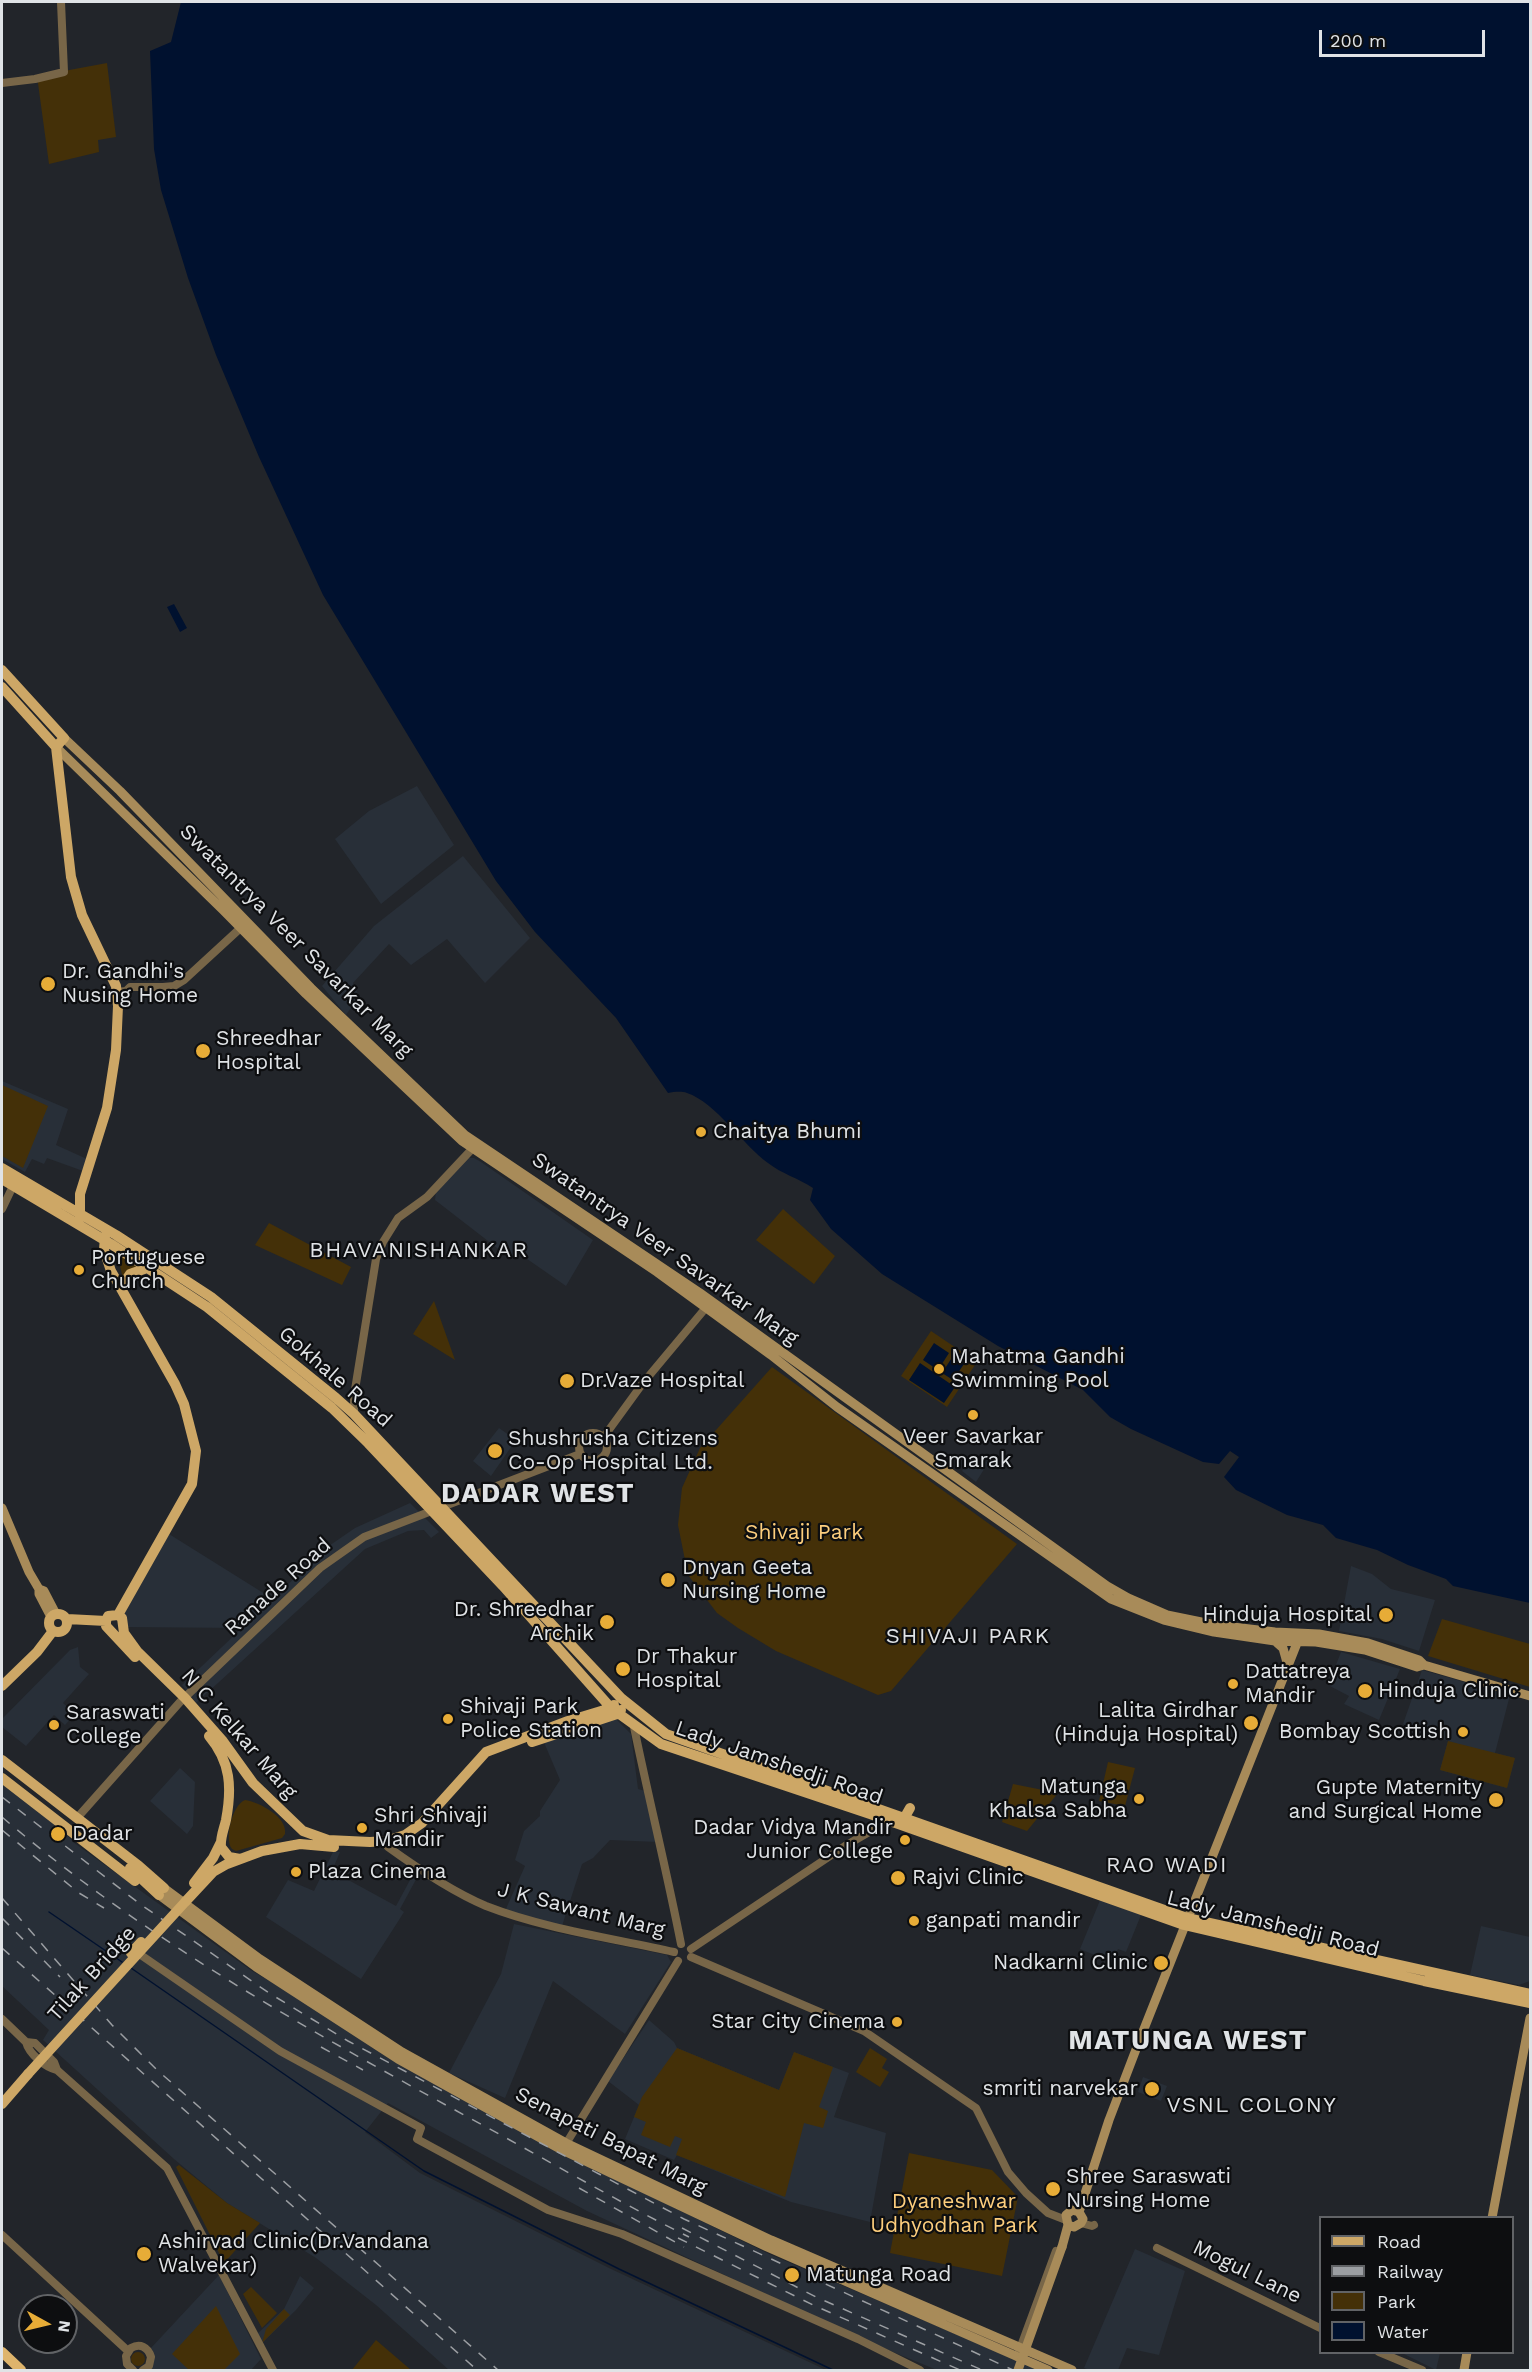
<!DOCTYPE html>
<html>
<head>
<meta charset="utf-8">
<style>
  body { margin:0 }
  #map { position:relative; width:1532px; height:2372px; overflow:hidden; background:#22252a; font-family:"Work Sans",sans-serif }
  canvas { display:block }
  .frame { position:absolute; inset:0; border:3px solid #e0e3e6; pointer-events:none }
  .legend { position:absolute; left:1319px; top:2216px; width:195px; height:138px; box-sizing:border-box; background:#0d0e10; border:2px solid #616366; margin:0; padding:8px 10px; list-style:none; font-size:18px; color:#e0e3e6 }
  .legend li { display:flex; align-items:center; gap:12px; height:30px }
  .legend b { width:30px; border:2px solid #616366 }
  .north { position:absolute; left:18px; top:2294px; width:60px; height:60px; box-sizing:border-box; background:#0d0e10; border:2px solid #616366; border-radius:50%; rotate:98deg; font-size:16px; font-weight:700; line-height:24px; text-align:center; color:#e0e3e6 }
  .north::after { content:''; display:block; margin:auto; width:21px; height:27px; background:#e7ac37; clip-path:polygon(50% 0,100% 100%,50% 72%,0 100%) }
  .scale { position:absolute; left:1319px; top:30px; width:166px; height:27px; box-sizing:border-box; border:3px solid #e0e3e6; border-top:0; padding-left:8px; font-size:18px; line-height:21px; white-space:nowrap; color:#e0e3e6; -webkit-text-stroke:4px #0d0e10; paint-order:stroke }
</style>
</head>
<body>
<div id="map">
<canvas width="1532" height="2372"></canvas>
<div class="frame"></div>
<ul class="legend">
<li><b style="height:8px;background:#cda766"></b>Road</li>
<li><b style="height:8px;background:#9b9ea2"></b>Railway</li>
<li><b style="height:16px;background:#443008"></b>Park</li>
<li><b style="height:16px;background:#00112f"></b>Water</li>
</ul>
<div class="north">N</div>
<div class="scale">200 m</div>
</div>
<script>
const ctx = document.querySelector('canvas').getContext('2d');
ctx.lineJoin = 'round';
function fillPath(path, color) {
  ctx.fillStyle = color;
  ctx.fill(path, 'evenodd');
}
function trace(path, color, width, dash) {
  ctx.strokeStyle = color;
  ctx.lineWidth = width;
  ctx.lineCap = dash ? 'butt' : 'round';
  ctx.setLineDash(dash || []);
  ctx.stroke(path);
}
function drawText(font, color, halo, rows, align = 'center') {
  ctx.font = font + ' "Work Sans",sans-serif';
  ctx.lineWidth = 4.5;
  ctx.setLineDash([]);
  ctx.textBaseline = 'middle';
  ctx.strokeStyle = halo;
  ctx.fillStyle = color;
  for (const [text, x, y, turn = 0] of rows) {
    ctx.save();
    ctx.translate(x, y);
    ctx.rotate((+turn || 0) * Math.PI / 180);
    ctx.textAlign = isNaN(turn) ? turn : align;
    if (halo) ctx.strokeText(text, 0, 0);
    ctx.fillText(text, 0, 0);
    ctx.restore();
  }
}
fillPath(new Path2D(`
  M 417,786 L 454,845 L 381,904 L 335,839 L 369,811 Z
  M 463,856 L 530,938 L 485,983 L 447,939 L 411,965 L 389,944 L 353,983 L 359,996 L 346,1015 L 322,986 L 374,926 Z
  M 2,1081 L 68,1109 L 56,1145 L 87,1159 L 83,1171 L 47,1158 L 44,1164 L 32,1159 L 25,1172 L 2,1159 Z
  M 467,1158 L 474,1158 L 481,1162 L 593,1240 L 566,1286 L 517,1252 L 510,1258 L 435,1200 L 436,1191 Z
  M 499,1428 L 516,1440 L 491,1476 L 473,1461 Z
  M 973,1453 L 988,1463 L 976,1482 L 962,1471 Z
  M 410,1503 L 439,1532 L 431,1538 L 424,1530 L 408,1531 L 365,1549 L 196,1703 L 182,1685 L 242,1628 L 125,1627 L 124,1614 L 169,1534 L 273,1599 L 323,1550 L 355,1528 Z
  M 1351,1566 L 1372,1574 L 1391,1589 L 1435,1600 L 1419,1651 L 1382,1639 L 1339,1631 Z
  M 78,1647 L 80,1667 L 89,1674 L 63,1703 L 75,1714 L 65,1725 L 54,1715 L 26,1746 L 2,1727 L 2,1719 L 70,1650 Z
  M 1341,1652 L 1400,1669 L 1379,1720 L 1344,1704 L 1349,1696 L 1328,1685 Z
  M 1422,1670 L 1510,1695 L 1495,1753 L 1515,1758 L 1507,1788 L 1440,1770 L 1448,1741 L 1403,1724 Z
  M 616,1719 L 631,1734 L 638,1789 L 645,1791 L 658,1842 L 610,1840 L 593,1858 L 582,1864 L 562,1926 L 505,1911 L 525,1866 L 515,1860 L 524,1831 L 540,1816 L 540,1811 L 560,1780 L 543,1740 Z
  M 180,1768 L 195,1782 L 193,1826 L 187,1834 L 150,1801 Z
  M 2,1780 L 61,1827 L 73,1842 L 252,1971 L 642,2192 L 769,2254 L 1040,2370 L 937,2370 L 871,2343 L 587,2211 L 388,2103 L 365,2132 L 420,2173 L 609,2268 L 826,2370 L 449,2370 L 376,2305 L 316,2258 L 227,2203 L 174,2159 L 43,2040 L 49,2030 L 2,1986 Z
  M 333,1852 L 340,1852 L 332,1871 L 396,1906 L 416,1869 L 420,1872 L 400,1909 L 404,1912 L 399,1920 L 361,1979 L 266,1917 L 288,1880 L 314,1891 Z
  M 1103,1893 L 1143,1910 L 1126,1952 L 1118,1949 L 1112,1962 L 1080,1949 Z
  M 514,1924 L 667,1955 L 671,1962 L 625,2034 L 553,1981 L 505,2098 L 449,2073 L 501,1974 Z
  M 1481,1926 L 1530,1937 L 1530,1981 L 1519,1985 L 1470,1975 Z
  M 649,2020 L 674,2042 L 677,2048 L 779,2090 L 794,2052 L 849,2073 L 834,2117 L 886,2133 L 870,2222 L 791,2202 L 677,2155 L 674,2160 L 625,2139 L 639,2105 L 608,2081 Z
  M 1143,2077 L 1167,2086 L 1161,2101 L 1138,2092 Z
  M 1135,2249 L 1185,2271 L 1159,2355 L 1127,2348 L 1118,2370 L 1090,2370 L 1084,2368 Z
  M 219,2275 L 261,2359 L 251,2370 L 152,2370 L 151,2369 L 154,2358 L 150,2349 Z
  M 300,2276 L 314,2288 L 296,2310 L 262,2343 L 257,2334 L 284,2309 Z
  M 1402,2353 L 1440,2353 L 1436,2370 Z`), '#282f38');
fillPath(new Path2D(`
  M 107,63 L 116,137 L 98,140 L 99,152 L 49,164 L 37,76 Z
  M 2,1085 L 48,1106 L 23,1168 L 2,1156 Z
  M 783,1209 L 835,1256 L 814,1284 L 756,1240 Z
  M 269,1223 L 351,1267 L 342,1285 L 255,1245 Z
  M 119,1255 L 138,1268 L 123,1279 L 118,1257 Z
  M 434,1301 L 455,1360 L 413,1334 Z
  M 931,1331 L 977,1362 L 947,1407 L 901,1376 Z
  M 772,1367 L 1017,1544 L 891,1691 L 878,1695 L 776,1651 L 738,1628 L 717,1613 L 688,1575 L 678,1525 L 682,1488 L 700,1448 Z
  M 1442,1619 L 1530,1644 L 1530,1687 L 1428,1656 Z
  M 1448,1741 L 1515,1758 L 1507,1788 L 1440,1770 Z
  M 1108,1762 L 1135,1768 L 1125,1806 L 1099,1801 Z
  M 1013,1784 L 1058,1793 L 1027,1831 L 1002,1822 Z
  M 245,1800 C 259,1802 288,1817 285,1834 L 282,1838 L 236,1851 L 232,1849 C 224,1840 232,1805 245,1800 Z
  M 677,2048 L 779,2090 L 794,2052 L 833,2067 L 819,2107 L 828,2111 L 823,2128 L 804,2123 L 785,2197 L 676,2155 L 682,2139 L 675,2136 L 670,2147 L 641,2135 L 646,2122 L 634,2117 L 642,2097 Z
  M 870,2048 L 887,2059 L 882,2068 L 889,2072 L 880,2087 L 856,2072 Z
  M 909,2153 L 992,2170 L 1018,2197 L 1002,2276 L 890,2253 Z
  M 179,2165 L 227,2203 L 260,2223 L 224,2263 L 176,2167 Z
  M 251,2287 L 277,2313 L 262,2328 L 243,2294 Z
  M 216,2306 L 240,2354 L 224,2370 L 189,2370 L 172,2354 Z
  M 284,2309 L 290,2315 L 262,2343 L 266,2329 Z
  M 376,2340 L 411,2370 L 352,2370 Z
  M131 2359a7 7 0 1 1 14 0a7 7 0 1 1-14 0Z`), '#443008');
fillPath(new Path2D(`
  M 181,2 L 1530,2 L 1530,1603 L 1453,1586 L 1446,1579 L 1408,1565 L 1377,1550 L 1336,1538 L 1323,1525 L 1287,1515 L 1236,1490 L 1224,1477 L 1239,1457 L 1230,1451 L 1219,1464 L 1203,1462 L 1131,1429 L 1110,1417 L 1083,1390 L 998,1346 L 882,1274 L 831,1229 L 810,1200 L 813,1188 C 798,1178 782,1174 768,1163 C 744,1146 715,1102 687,1093 C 681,1091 674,1092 668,1093 L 616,1018 L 535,932 L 496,881 L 323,595 L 259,457 L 216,355 L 188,278 L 161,190 L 154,149 L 150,51 L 171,42 Z
  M 174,604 L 187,628 L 180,632 L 167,607 Z
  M 934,1343 L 949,1353 L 938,1370 L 923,1360 Z
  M 953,1356 L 964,1364 L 953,1380 L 942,1373 Z
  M 920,1363 L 955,1387 L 944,1403 L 909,1380 Z`), '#00112f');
trace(new Path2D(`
  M 49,1912 L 122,1962
  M 131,1968 L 424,2171 L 619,2269 L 833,2370`), '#00112f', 1.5);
trace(new Path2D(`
  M 2,83 L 35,79 L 64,72 L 61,2
  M 117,992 L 126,991 L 130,987 L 163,987 L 174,986 L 184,980 L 246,923
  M 2,1209 L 13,1186
  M 354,1414 L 354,1396 L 376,1259 L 383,1242 L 398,1218 L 427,1197 L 472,1149 L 478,1146
  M579 1447a14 14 0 1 1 28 0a14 14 0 1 1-28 0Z
  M 603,1438 L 643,1383 L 709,1304
  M 634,1727 C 649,1800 667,1872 681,1944
  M 77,1818 L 180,1702 L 320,1568 L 364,1537 L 580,1454
  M 388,1847 C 417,1868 453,1892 486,1906 C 545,1929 612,1938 674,1952
  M 691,1949 L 845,1846 L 888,1821
  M 135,1951 L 280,2051 L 421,2128 L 417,2139 L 548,2210 L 622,2234 L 858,2339 L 920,2370
  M 691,1957 L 864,2031 L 976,2108 L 1008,2172 L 1026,2193 L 1048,2213 L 1066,2220
  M 2,2019 L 26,2042 L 35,2043 L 54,2062 L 57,2070 L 167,2168 L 273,2370
  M 26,2042 C 29,2054 45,2067 57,2070
  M 564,2147 L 678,1961
  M 1081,2223 L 1092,2226 L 1094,2225
  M 2,2235 L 128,2351
  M 1157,2248 L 1320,2328
  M 1379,2352 L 1422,2370
  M 1017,2357 L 1056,2251
  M 133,2370 L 127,2364 L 126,2356 L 131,2348 C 140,2343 148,2347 151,2357 L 149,2366 L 143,2370`), '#786648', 8);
trace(new Path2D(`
  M 64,738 L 120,791 L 311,988 L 465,1135 L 700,1293 L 1107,1586 L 1128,1598 L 1167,1615 L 1216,1625 L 1275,1632 L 1319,1634 L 1346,1639 L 1368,1643 L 1419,1660 L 1424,1665 L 1530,1696
  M 56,747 L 223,910 L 306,994 L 462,1141 L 657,1272 L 771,1355 L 837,1407 L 1111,1599 L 1164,1620 L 1214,1632 L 1275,1641 L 1316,1642 L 1365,1650 L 1417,1667 L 1424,1665
  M 2,1508 L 29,1572 L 39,1589 L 44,1591 L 56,1614
  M 39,1589 L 39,1594 L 51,1617
  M 1275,1641 L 1283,1648 L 1288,1666
  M 164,1888 L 260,1959 L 402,2052 L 566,2143 L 771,2240 L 1072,2370
  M 159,1895 L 256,1967 L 398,2059 L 562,2150 L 767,2247 L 1048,2370
  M 1492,2218 L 1530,2018
  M 1068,2225 L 1074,2227 L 1081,2223 L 1083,2219 L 1079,2212 L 1109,2120 L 1140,2039 L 1299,1638
  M 1062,2247 L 1068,2225 L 1066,2215 L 1072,2210 L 1079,2212
  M 1464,2370 L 1467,2352`), '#a88b59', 9);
trace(new Path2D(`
  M 2,670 L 64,738 L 56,747 L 71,877 L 82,915 L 116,986 L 118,1006 L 116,1050 L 107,1108 L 80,1194 L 80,1218
  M 2,687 L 56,747
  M 2,1168 L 116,1235 L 211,1297 L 336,1398 L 354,1414 L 621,1698 L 666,1734 L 1187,1918 L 1530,1994
  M 2,1179 L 111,1244 L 207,1307 L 332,1408 L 368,1443 L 503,1586 L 611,1708 L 661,1744 L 870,1814 L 1184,1925 L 1424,1981 L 1530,2003
  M 105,1236 L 104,1250 L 111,1271 L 175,1384 L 184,1404 L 196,1451 L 192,1484 L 118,1615
  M 122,1286 L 130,1274 L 147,1268
  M49 1623a9 9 0 1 1 18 0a9 9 0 1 1-18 0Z
  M 118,1615 L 122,1618 L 124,1633 L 137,1651 L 185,1698 L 222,1740 L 253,1783 L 303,1831 L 328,1840 L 370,1842 L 386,1841 L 405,1835 L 422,1823 L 486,1752 L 568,1721 L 611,1708 L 614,1705
  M 118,1615 L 108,1616 L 106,1621 L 106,1626 L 135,1657
  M 67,1619 L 106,1621
  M 2,1686 L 37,1652 L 53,1631
  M 209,1736 C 231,1762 232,1788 226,1820 C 224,1829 220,1838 221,1847 L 229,1857 L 240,1859
  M 532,1742 L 617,1714 L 621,1710
  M 2,1760 L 139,1866 L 164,1888
  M 2,1778 L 135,1881
  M 902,1818 L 906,1815 L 910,1808
  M 130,1868 L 159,1895
  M 194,1883 L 213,1858 L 221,1842
  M 186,1901 L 213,1872 L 227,1864 L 262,1851 L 300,1844 L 334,1847
  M 131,1953 L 141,1942
  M 2,2104 L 28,2074`), '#cda766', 10);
trace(new Path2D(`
  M 2,2352 L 21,2370`), '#deb46c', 10);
trace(new Path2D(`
  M 2,1797 L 140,1904 L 269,1993 L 348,2041 L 684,2219 L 1013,2370
  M 2,1817 C 142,1937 304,2028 466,2116 C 540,2156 613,2199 689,2237
  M 2,1830 L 79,1893 L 104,1908
  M 2,1898 L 112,2025 L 156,2069 L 498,2370
  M 2,1918 L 60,1977
  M 2,1948 L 477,2370
  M 321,2047 L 363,2070
  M 579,2188 L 684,2247
  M 682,2228 L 816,2297 L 982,2370
  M 678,2238 L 813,2305 L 960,2370`), '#9b9ea2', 1.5, [10, 10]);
trace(new Path2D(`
  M 1018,2370 L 1062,2247`), '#a88b59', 9);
trace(new Path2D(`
  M 28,2074 L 186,1901`), '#cda766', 10);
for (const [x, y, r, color] of [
  [48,984,8,"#e7ac37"],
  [203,1051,8,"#e7ac37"],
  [701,1132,6,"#e7ac37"],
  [79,1270,6,"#e7ac37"],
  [939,1369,6,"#e7ac37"],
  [567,1381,8,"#e7ac37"],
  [973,1415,6,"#e7ac37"],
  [495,1451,8,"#e7ac37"],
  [668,1580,8,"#e7ac37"],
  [1386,1615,8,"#e7ac37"],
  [607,1622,8,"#e7ac37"],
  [623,1669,8,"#e7ac37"],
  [1233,1684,6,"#e7ac37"],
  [1365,1691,8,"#e7ac37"],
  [448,1719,6,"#e7ac37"],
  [1251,1723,8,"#e7ac37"],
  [54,1725,6,"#e7ac37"],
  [1463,1732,6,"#e7ac37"],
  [1139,1799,6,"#e7ac37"],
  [1496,1800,8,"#e7ac37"],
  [362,1828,6,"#e7ac37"],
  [58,1834,8,"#e7ac37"],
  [905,1840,6,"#e7ac37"],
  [296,1872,6,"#e7ac37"],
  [898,1878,8,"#e7ac37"],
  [914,1921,6,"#e7ac37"],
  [1161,1963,8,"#e7ac37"],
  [897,2022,6,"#e7ac37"],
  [1152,2089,8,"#e7ac37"],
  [1053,2189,8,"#e7ac37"],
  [144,2254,8,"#e7ac37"],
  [792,2275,8,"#e7ac37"]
]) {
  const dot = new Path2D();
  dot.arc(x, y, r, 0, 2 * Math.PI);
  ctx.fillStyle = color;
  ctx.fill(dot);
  trace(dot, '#0d0e10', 2);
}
drawText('21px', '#e0e3e6', '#0d0e10', [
  ["Swatantrya Veer Savarkar Marg",296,941,45],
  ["Swatantrya Veer Savarkar Marg",665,1249,35],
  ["Gokhale Road",335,1377,41],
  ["Ranade Road",278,1587,-42],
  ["N C Kelkar Marg",239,1734,49],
  ["Lady Jamshedji Road",779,1763,19],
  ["J K Sawant Marg",581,1910,14],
  ["Lady Jamshedji Road",1273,1924,14],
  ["Tilak Bridge",92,1974,-48],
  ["Senapati Bapat Marg",611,2141,27],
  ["Mogul Lane",1247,2272,26]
]);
drawText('21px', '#e0e3e6', '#0d0e10', [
  ["Dr. Gandhi's",62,972],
  ["Nusing Home",62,996],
  ["Shreedhar",216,1039],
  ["Hospital",216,1063],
  ["Chaitya Bhumi",713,1132],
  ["Portuguese",91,1258],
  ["Church",91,1282],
  ["Mahatma Gandhi",951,1357],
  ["Swimming Pool",951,1381],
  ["Dr.Vaze Hospital",580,1381],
  ["Veer Savarkar",973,1437,"center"],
  ["Smarak",973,1461,"center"],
  ["Shushrusha Citizens",508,1439],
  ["Co-Op Hospital Ltd.",508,1463],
  ["Dnyan Geeta",682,1568],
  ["Nursing Home",682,1592],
  ["Dr. Shreedhar",594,1610,"right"],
  ["Archik",594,1634,"right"],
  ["Hinduja Hospital",1372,1615,"right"],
  ["Dr Thakur",636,1657],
  ["Hospital",636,1681],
  ["Dattatreya",1245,1672],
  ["Mandir",1245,1696],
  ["Hinduja Clinic",1378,1691],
  ["Shivaji Park",460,1707],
  ["Police Station",460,1731],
  ["Lalita Girdhar",1238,1711,"right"],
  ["(Hinduja Hospital)",1238,1735,"right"],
  ["Saraswati",66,1713],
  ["College",66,1737],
  ["Bombay Scottish",1451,1732,"right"],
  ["Matunga",1127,1787,"right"],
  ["Khalsa Sabha",1127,1811,"right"],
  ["Gupte Maternity",1482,1788,"right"],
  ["and Surgical Home",1482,1812,"right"],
  ["Shri Shivaji",374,1816],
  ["Mandir",374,1840],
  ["Dadar Vidya Mandir",893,1828,"right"],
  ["Junior College",893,1852,"right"],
  ["Dadar",72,1834],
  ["Plaza Cinema",308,1872],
  ["Rajvi Clinic",912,1878],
  ["ganpati mandir",926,1921],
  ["Nadkarni Clinic",1148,1963,"right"],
  ["Star City Cinema",885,2022,"right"],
  ["smriti narvekar",1138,2089,"right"],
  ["Shree Saraswati",1066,2177],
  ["Nursing Home",1066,2201],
  ["Ashirvad Clinic(Dr.Vandana",158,2242],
  ["Walvekar)",158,2266],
  ["Matunga Road",806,2275]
], 'left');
drawText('21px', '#fdce7d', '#0d0e10', [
  ["Shivaji Park",804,1533],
  ["Dyaneshwar",954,2202],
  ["Udhyodhan Park",954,2226]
]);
ctx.letterSpacing = '1.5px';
drawText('22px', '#e0e3e6', '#0d0e10', [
  ["BHAVANISHANKAR",419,1251],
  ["SHIVAJI PARK",968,1637],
  ["RAO WADI",1167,1866],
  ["VSNL COLONY",1252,2106]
]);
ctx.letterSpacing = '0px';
ctx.letterSpacing = '1.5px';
drawText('bold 27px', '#e0e3e6', '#0d0e10', [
  ["DADAR WEST",538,1494],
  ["MATUNGA WEST",1188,2041]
]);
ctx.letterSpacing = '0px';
</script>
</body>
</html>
